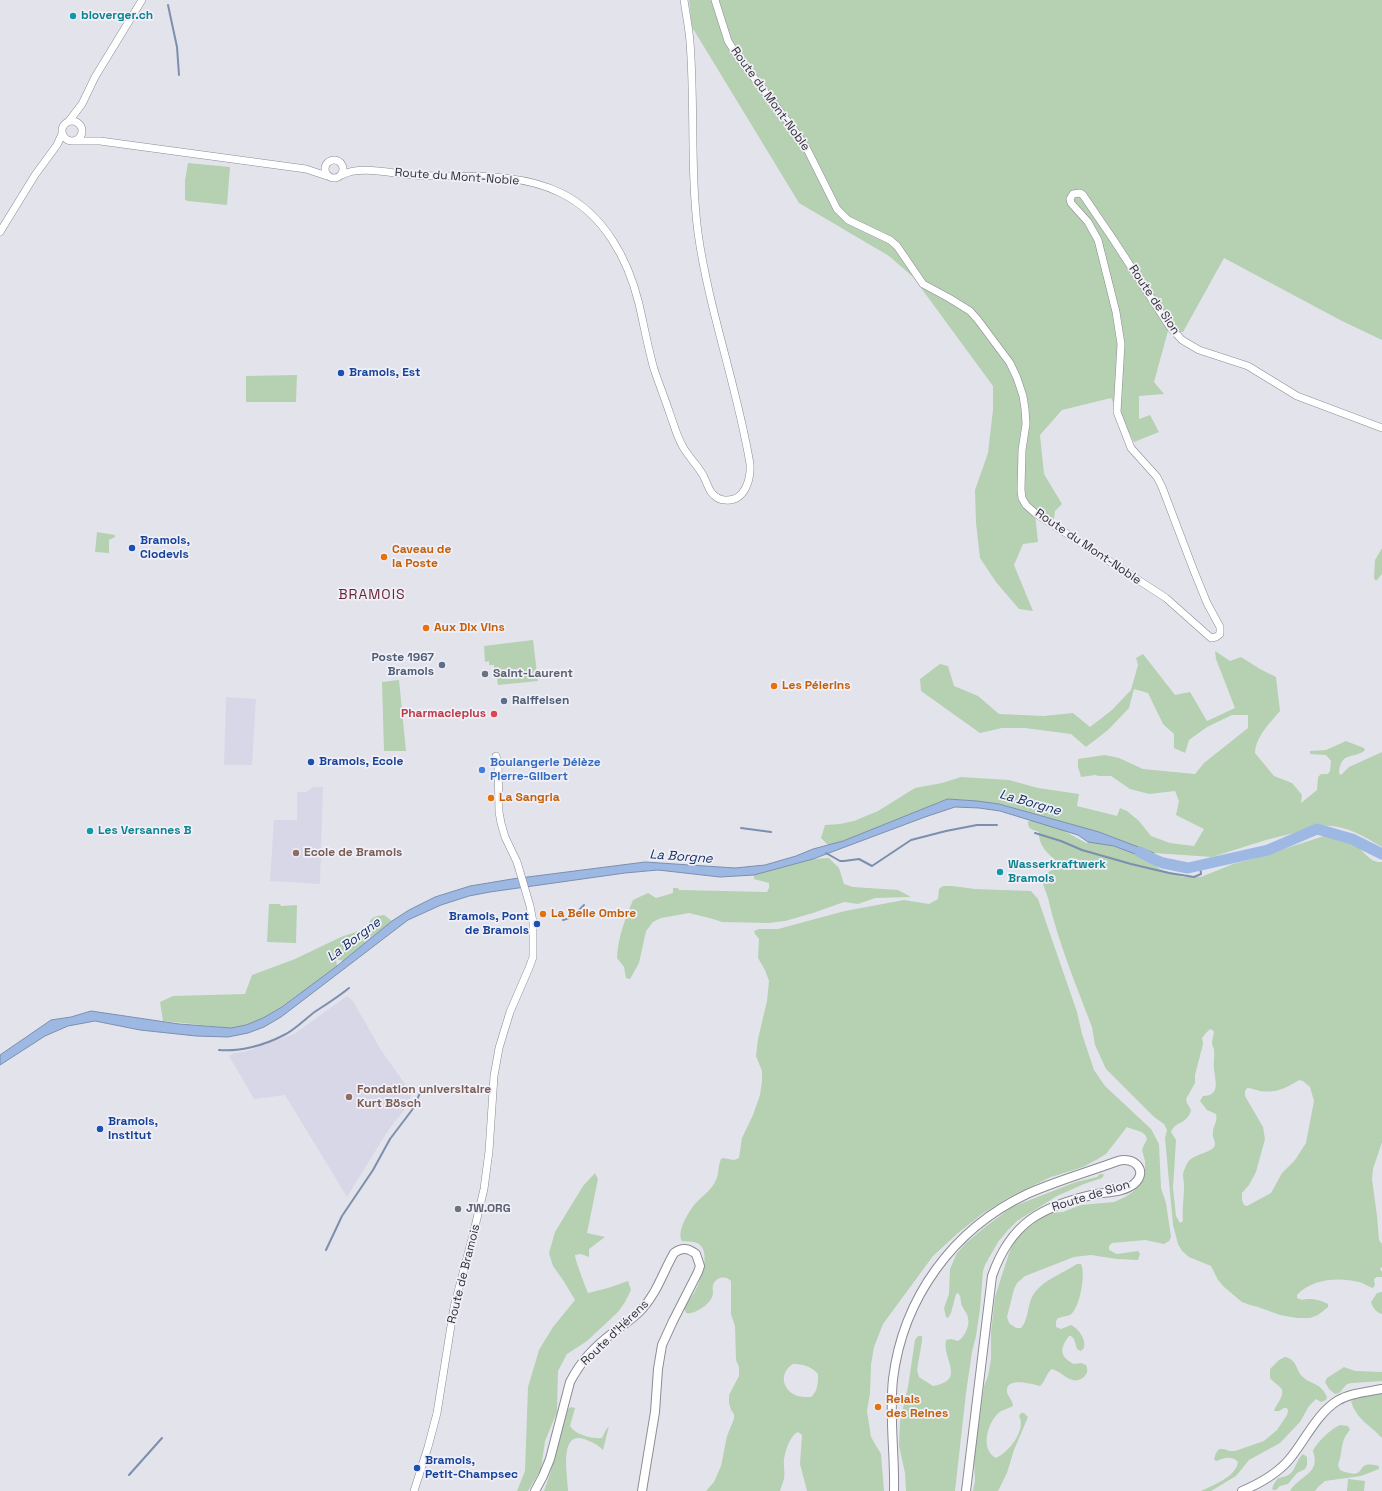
<!DOCTYPE html>
<html>
<head>
<meta charset="utf-8">
<style>
  body { margin:0 }
  canvas { display:block; background:#e3e3ec }
</style>
</head>
<body>
<canvas width="1382" height="1491"></canvas>
<script>
const ctx = document.querySelector('canvas').getContext('2d');
ctx.lineJoin = 'round';
function fillPath(path, color) {
  ctx.fillStyle = color;
  ctx.fill(path, 'evenodd');
}
function trace(path, color, width, dash) {
  ctx.strokeStyle = color;
  ctx.lineWidth = width;
  ctx.lineCap = dash ? 'butt' : 'round';
  ctx.setLineDash(dash || []);
  ctx.stroke(path);
}
function drawText(font, color, halo, rows, align = 'center') {
  ctx.font = font + ' "Space Grotesk",sans-serif';
  ctx.lineWidth = 3.5;
  ctx.setLineDash([]);
  ctx.textBaseline = 'middle';
  ctx.strokeStyle = halo;
  ctx.fillStyle = color;
  for (const [text, x, y, turn = 0] of rows) {
    ctx.save();
    ctx.translate(x, y);
    ctx.rotate((+turn || 0) * Math.PI / 180);
    ctx.textAlign = isNaN(turn) ? turn : align;
    if (halo) ctx.strokeText(text, 0, 0);
    ctx.fillText(text, 0, 0);
    ctx.restore();
  }
}
fillPath(new Path2D(`
  M 226,697 L 256,699 L 252,765 L 224,765 Z
  M 313,787 L 323,787 L 320,884 L 270,881 L 274,820 L 297,820 L 297,792 L 306,792 Z
  M 347,996 L 353,1001 L 381,1050 L 412,1094 L 405,1109 L 389,1129 L 347,1197 L 285,1095 L 254,1099 L 229,1056 L 234,1053 L 244,1052 L 294,1034 Z`), '#d8d7e8');
fillPath(new Path2D(`
  M 689,0 L 1382,0 L 1382,340 L 1342,321 L 1224,258 L 1183,332 L 1168,331 L 1154,382 L 1164,394 L 1139,396 L 1139,419 L 1150,415 L 1159,432 L 1134,442 L 1111,398 L 1062,410 L 1040,435 L 1044,474 L 1062,504 L 1055,511 L 1053,525 L 1035,514 L 1038,542 L 1023,544 L 1014,565 L 1033,611 L 1019,609 L 996,582 L 980,558 L 976,523 L 975,490 L 988,453 L 993,410 L 993,386 L 913,277 L 889,256 L 799,203 L 692,27 Z
  M 188,163 L 230,167 L 227,205 L 188,201 L 185,200 L 185,180 Z
  M 297,375 L 296,402 L 246,402 L 246,376 Z
  M 97,532 L 115,535 L 115,537 L 109,540 L 109,553 L 95,552 Z
  M 1382,548 L 1382,574 L 1376,581 L 1374,578 L 1375,560 Z
  M 533,640 L 538,681 L 498,685 L 497,678 L 501,675 L 499,669 L 494,668 L 494,665 L 489,665 L 489,661 L 485,662 L 484,646 Z
  M 1215,651 L 1230,661 L 1241,657 L 1260,669 L 1276,677 L 1280,711 C 1270,723 1256,736 1255,753 L 1274,776 L 1292,783 L 1302,795 L 1301,803 L 1317,790 L 1318,777 L 1321,774 L 1328,774 L 1330,771 L 1331,761 L 1326,755 L 1310,754 L 1310,751 L 1326,750 L 1346,741 L 1364,748 L 1365,750 C 1354,760 1341,750 1339,773 L 1341,775 L 1349,767 L 1382,752 L 1382,847 C 1363,836 1344,824 1322,826 L 1266,840 L 1212,857 L 1154,853 L 1099,832 L 999,804 L 977,801 L 948,799 L 843,841 L 828,845 L 821,838 L 825,825 L 840,824 L 854,821 L 878,811 L 915,788 L 942,783 L 961,777 L 1009,780 L 1038,788 L 1079,794 L 1077,806 L 1117,816 L 1120,808 L 1127,811 L 1139,821 L 1151,836 L 1170,843 L 1194,846 L 1204,829 L 1176,815 L 1179,801 L 1175,791 L 1149,794 L 1130,789 L 1111,776 L 1099,776 L 1095,775 L 1081,777 L 1078,767 L 1078,759 L 1105,755 L 1119,758 L 1143,769 L 1195,774 L 1204,763 L 1248,728 L 1248,715 L 1232,715 L 1207,727 L 1189,740 L 1185,753 L 1174,748 L 1174,734 L 1163,724 L 1148,693 L 1134,689 L 1129,708 L 1108,730 L 1086,747 L 1071,734 L 1025,728 L 1002,728 L 980,733 L 921,691 L 920,679 L 940,664 L 948,666 L 954,686 L 978,696 L 999,714 L 1044,716 L 1073,713 L 1090,727 L 1112,710 L 1131,690 L 1138,665 L 1136,658 L 1143,654 L 1175,695 L 1190,692 L 1207,721 L 1235,708 L 1216,659 Z
  M 399,680 L 406,751 L 384,751 L 382,682 Z
  M 1032,819 L 1059,828 L 1086,843 L 1097,841 L 1142,855 L 1153,862 L 1160,869 L 1183,877 L 1201,877 L 1233,864 L 1253,859 L 1324,836 C 1334,838 1344,839 1353,844 C 1364,849 1368,863 1382,862 L 1382,1142 L 1373,1169 L 1372,1179 L 1377,1216 L 1379,1240 L 1382,1244 L 1382,1267 L 1380,1269 L 1382,1272 L 1382,1277 L 1377,1277 L 1374,1279 L 1375,1285 L 1373,1288 C 1368,1287 1364,1283 1359,1282 C 1338,1277 1312,1279 1297,1295 L 1297,1298 C 1302,1301 1304,1299 1309,1299 C 1315,1299 1323,1301 1328,1304 L 1328,1307 L 1318,1315 L 1310,1318 L 1297,1318 L 1280,1315 L 1258,1307 L 1250,1305 L 1242,1302 L 1224,1287 L 1218,1280 L 1211,1266 L 1189,1257 L 1182,1251 L 1178,1244 L 1173,1225 L 1165,1138 L 1167,1130 L 1164,1124 L 1154,1117 L 1106,1069 L 1095,1045 L 1092,1027 C 1076,985 1058,942 1048,898 C 1046,891 1042,884 1042,877 L 1046,873 L 1059,867 L 1059,863 C 1049,855 1038,846 1039,832 C 1034,829 1028,831 1028,822 ZM 1210,1029 L 1214,1031 C 1214,1035 1212,1039 1212,1043 C 1212,1046 1214,1047 1214,1050 C 1215,1056 1213,1063 1214,1069 C 1215,1080 1221,1096 1203,1096 L 1200,1101 L 1207,1110 L 1216,1114 C 1218,1121 1213,1126 1213,1132 C 1212,1136 1215,1141 1215,1144 C 1215,1153 1194,1153 1188,1162 C 1186,1165 1184,1170 1183,1174 C 1183,1178 1184,1182 1184,1186 C 1184,1198 1182,1209 1183,1221 L 1180,1223 L 1176,1216 L 1173,1188 L 1176,1140 L 1171,1132 C 1175,1121 1188,1124 1191,1110 L 1187,1103 L 1186,1099 L 1195,1083 L 1195,1075 L 1203,1044 L 1202,1038 L 1206,1033 ZM 1299,1080 L 1303,1081 L 1310,1087 L 1314,1101 L 1306,1143 L 1295,1160 L 1282,1173 L 1271,1193 L 1247,1206 L 1244,1205 L 1242,1200 L 1242,1193 L 1249,1185 L 1256,1172 L 1265,1139 L 1263,1127 L 1245,1096 L 1245,1091 L 1247,1088 C 1252,1088 1255,1090 1260,1091 C 1277,1093 1284,1089 1299,1080 Z
  M 829,858 L 839,868 L 844,884 L 853,887 L 898,890 L 911,897 L 875,898 L 858,904 L 844,902 L 813,913 L 785,921 L 769,923 L 722,922 L 713,919 L 689,913 L 661,918 L 653,922 L 646,931 L 639,963 L 630,979 L 626,978 L 624,967 L 617,958 C 618,937 625,919 633,900 L 648,893 L 656,898 L 673,893 L 673,888 L 678,888 L 679,890 L 767,892 L 769,888 L 769,883 L 754,879 L 754,875 L 813,859 Z
  M 943,886 L 952,886 L 975,889 L 1031,891 L 1038,899 L 1077,1012 L 1082,1034 L 1094,1070 L 1105,1086 L 1151,1129 L 1159,1144 L 1161,1188 L 1166,1203 L 1171,1237 L 1169,1241 L 1164,1244 L 1145,1240 L 1112,1243 L 1109,1246 L 1109,1250 L 1117,1254 L 1138,1251 L 1140,1254 L 1138,1260 L 1117,1259 L 1091,1255 L 1074,1257 L 1025,1276 L 1017,1283 L 1014,1289 L 1007,1317 L 1009,1323 L 1016,1328 L 1021,1328 C 1029,1319 1027,1305 1033,1295 C 1042,1281 1059,1275 1072,1267 L 1077,1264 L 1081,1264 C 1086,1273 1080,1309 1070,1315 C 1067,1316 1062,1317 1058,1318 L 1056,1321 L 1056,1327 L 1061,1329 L 1071,1325 C 1079,1329 1086,1339 1084,1348 L 1081,1351 L 1077,1349 L 1074,1339 L 1071,1336 L 1069,1336 C 1059,1349 1060,1357 1074,1364 L 1081,1363 L 1086,1365 C 1088,1370 1088,1373 1084,1377 C 1072,1387 1063,1372 1052,1369 C 1046,1373 1046,1381 1040,1386 C 1032,1384 1005,1376 1007,1392 C 1008,1397 1013,1400 1013,1406 C 1010,1408 1005,1409 1001,1411 C 988,1420 979,1449 996,1458 C 1008,1453 1027,1430 1019,1416 L 1021,1413 L 1024,1413 L 1028,1417 L 1014,1450 L 1007,1473 L 998,1491 L 973,1491 L 975,1481 L 974,1460 L 984,1386 L 988,1376 L 991,1359 L 991,1332 L 995,1297 L 1009,1253 L 1014,1242 L 1020,1234 L 1041,1218 L 1051,1213 L 1063,1212 L 1081,1205 L 1114,1202 L 1125,1197 L 1134,1191 L 1143,1179 L 1145,1170 L 1145,1161 L 1142,1150 L 1144,1145 L 1147,1139 C 1145,1130 1135,1131 1127,1127 L 1106,1154 L 1096,1160 L 1083,1167 L 1051,1177 L 1009,1197 L 982,1214 L 958,1233 L 933,1256 L 883,1324 L 874,1347 L 871,1365 L 870,1393 L 867,1411 L 871,1437 L 881,1454 L 884,1491 L 807,1491 L 800,1464 L 802,1435 L 798,1432 C 789,1436 783,1456 784,1466 C 784,1471 785,1474 784,1479 C 783,1483 781,1487 780,1491 L 706,1491 L 714,1482 L 721,1466 L 727,1436 L 734,1419 L 734,1414 L 731,1410 L 729,1403 L 729,1395 L 739,1376 L 739,1367 L 736,1360 L 735,1326 L 731,1314 L 731,1281 C 725,1275 716,1277 713,1285 C 712,1289 714,1294 712,1297 C 709,1305 694,1315 686,1313 L 684,1307 C 688,1300 693,1296 696,1289 C 701,1279 712,1250 697,1243 C 693,1241 687,1242 682,1241 C 676,1232 689,1211 695,1204 C 702,1196 712,1190 716,1180 C 719,1174 718,1165 721,1159 L 723,1158 L 734,1160 L 739,1158 L 742,1138 L 753,1115 L 760,1095 L 762,1081 L 762,1071 L 756,1056 L 758,1039 L 767,1001 L 769,981 L 765,970 L 758,958 L 759,939 L 755,934 L 754,931 L 759,929 L 778,929 L 845,911 L 904,900 L 929,904 L 938,899 L 939,889 ZM 793,1364 C 802,1364 811,1366 818,1374 C 818,1383 818,1391 811,1397 C 806,1397 799,1397 795,1395 C 781,1388 780,1372 793,1364 Z
  M 269,904 L 280,904 L 281,906 L 297,905 L 296,943 L 267,942 Z
  M 384,915 L 392,921 L 343,961 L 336,959 L 337,966 L 282,1007 L 263,1018 L 246,1025 L 231,1028 L 163,1021 L 160,1002 L 173,996 L 245,994 L 252,975 L 295,959 L 341,937 L 367,928 C 370,918 373,916 384,915 Z
  M 595,1173 L 598,1179 L 587,1233 L 605,1237 L 589,1249 L 589,1257 L 581,1254 L 575,1255 C 575,1260 585,1285 588,1293 L 608,1288 L 628,1281 L 631,1290 L 625,1302 L 618,1312 L 587,1341 L 567,1354 L 558,1371 L 557,1412 L 545,1441 L 541,1469 L 528,1491 L 517,1491 L 525,1471 L 528,1387 L 539,1350 L 553,1327 L 575,1300 L 563,1280 L 553,1266 L 549,1253 L 555,1232 L 583,1186 Z
  M 1100,1174 L 1103,1174 L 1104,1175 L 1102,1178 L 1084,1184 L 1057,1196 L 1017,1221 L 1008,1230 L 998,1242 L 985,1265 L 983,1271 L 980,1309 L 976,1336 L 972,1352 L 966,1393 L 955,1491 L 906,1491 L 905,1473 L 899,1446 L 900,1421 L 908,1387 L 915,1340 L 918,1336 L 922,1336 L 922,1341 L 917,1370 L 919,1377 L 933,1386 C 967,1380 942,1360 946,1340 L 951,1339 L 958,1341 C 965,1337 970,1325 968,1318 C 967,1313 964,1310 962,1306 C 960,1301 962,1297 958,1293 L 956,1294 L 951,1313 L 948,1318 L 946,1317 L 944,1308 L 949,1294 L 950,1269 L 957,1253 L 966,1243 L 985,1227 L 1012,1207 L 1076,1182 L 1097,1177 Z
  M 1382,1292 L 1382,1314 C 1376,1312 1373,1308 1371,1302 L 1377,1293 Z
  M 1285,1357 C 1297,1360 1295,1367 1301,1375 C 1309,1385 1320,1381 1327,1397 L 1326,1400 L 1321,1402 L 1316,1399 L 1309,1406 L 1300,1422 L 1280,1443 L 1249,1460 L 1236,1476 L 1211,1491 L 1201,1491 C 1213,1485 1236,1477 1238,1462 C 1232,1455 1224,1458 1216,1461 L 1214,1459 L 1216,1453 L 1219,1449 L 1224,1449 L 1229,1451 L 1235,1451 L 1264,1441 L 1277,1430 L 1287,1415 L 1288,1411 L 1287,1408 L 1284,1408 L 1279,1411 L 1274,1411 C 1276,1404 1287,1394 1280,1387 C 1277,1384 1273,1382 1270,1378 L 1270,1369 L 1279,1360 Z
  M 1344,1367 L 1355,1371 L 1382,1372 L 1382,1381 L 1352,1383 L 1347,1384 L 1339,1393 L 1335,1394 L 1329,1389 L 1325,1382 L 1327,1378 Z
  M 1382,1393 L 1382,1438 C 1370,1425 1356,1419 1351,1401 L 1355,1399 Z
  M 571,1407 L 575,1408 L 570,1426 C 575,1435 593,1439 602,1438 L 606,1430 L 609,1426 L 603,1450 C 597,1444 592,1442 584,1439 C 558,1431 568,1477 568,1491 L 544,1491 L 551,1471 L 567,1410 Z
  M 1340,1425 L 1348,1426 L 1350,1430 C 1340,1440 1343,1453 1338,1465 L 1340,1470 C 1345,1472 1354,1476 1359,1472 C 1361,1470 1362,1466 1366,1465 C 1369,1464 1375,1465 1379,1466 L 1379,1469 L 1361,1476 L 1325,1481 L 1318,1487 L 1315,1491 L 1290,1491 C 1299,1475 1321,1475 1313,1451 C 1317,1442 1331,1429 1340,1425 Z
  M 1303,1454 L 1307,1457 L 1307,1465 L 1305,1469 L 1297,1473 L 1288,1484 L 1280,1486 L 1276,1490 L 1273,1490 L 1272,1489 C 1278,1472 1282,1481 1291,1473 C 1296,1468 1297,1459 1303,1454 Z
  M 1348,1479 L 1365,1481 L 1364,1491 L 1347,1491 Z`), '#b5d1b1');
const water = new Path2D(`
  M 948,799 L 977,801 L 999,804 L 1099,832 L 1154,853 L 1151,860 L 1114,846 L 1088,842 L 1078,835 L 1000,811 L 979,808 L 955,807 L 925,817 L 813,859 L 754,875 L 720,877 L 658,870 L 625,873 L 490,892 L 469,896 L 441,905 L 408,920 L 281,1017 L 264,1027 L 248,1033 L 228,1037 L 196,1036 L 140,1030 L 95,1021 L 68,1026 L 45,1036 L 0,1065 L 0,1055 L 51,1020 L 71,1017 L 91,1011 L 179,1024 L 231,1028 L 246,1025 L 263,1018 L 282,1007 L 337,966 L 392,921 L 409,910 L 435,897 L 470,886 L 512,879 L 645,862 L 735,868 L 765,865 L 796,856 L 813,849 L 843,841 Z`);
fillPath(water, '#9db8e3');
trace(water, '#7c8fae', 1);
trace(new Path2D(`
  M 168,5 L 177,47 L 179,75
  M 741,828 L 771,832
  M 1035,833 L 1061,841 L 1082,850 L 1131,864 L 1169,873 L 1194,877 L 1201,874 L 1200,866
  M 826,853 L 840,861 L 844,861 L 859,859 L 872,866 L 911,840 L 946,831 L 977,825 L 997,825
  M 563,920 L 572,917 L 584,905
  M 219,1050 C 240,1052 265,1045 284,1035 C 295,1030 306,1018 316,1011 C 327,1004 338,997 349,988
  M 326,1250 L 342,1216 L 373,1170 L 390,1139 L 412,1110 L 421,1091
  M 129,1475 L 162,1438`), '#7c8fae', 2);
trace(new Path2D(`
  M 1140,852 L 1151,858 L 1163,863 L 1188,868 L 1268,850 L 1317,829 L 1352,839 L 1382,854`), '#9db8e3', 11);
const tertiary = new Path2D(`
  M 715,0 L 728,41 L 738,57 L 798,135 L 808,151 L 837,209 L 848,220 L 890,240 L 897,246 L 923,284 L 949,298 L 970,311 L 978,320 L 1010,363 L 1017,378 L 1023,396 L 1025,409 L 1026,424 L 1022,450 L 1021,490 L 1022,498 L 1026,505 L 1035,513 L 1166,598 L 1211,638 L 1216,637 L 1220,634 L 1220,627 L 1207,603 L 1194,571 L 1162,487 L 1157,477 L 1131,448 L 1117,412 L 1121,344 L 1116,312 L 1098,240 L 1088,222 L 1071,203 L 1070,199 L 1073,194 L 1080,193 L 1083,195 L 1113,239 L 1170,327 L 1182,340 L 1199,350 L 1248,366 L 1297,396 L 1382,428
  M62 131a10 10 0 1 1 20 0a10 10 0 1 1-20 0Z
  M 69,121 L 82,104 L 95,77 L 142,0
  M 74,141 L 100,141 L 306,169 L 327,176
  M325 169a9 9 0 1 1 18 0a9 9 0 1 1-18 0Z
  M 342,175 C 360,165 393,174 414,175 C 426,176 437,176 449,176 C 487,176 527,176 561,193 C 604,214 628,259 639,304 C 644,326 648,348 654,369 C 659,384 665,399 670,414 C 674,425 677,437 683,447 C 689,457 697,465 703,475 C 706,481 708,487 711,492 C 715,497 719,500 725,500 C 745,502 751,479 750,464 C 737,386 709,311 698,233 C 690,170 695,106 690,42 C 689,28 686,14 684,0
  M 0,232 L 35,175 L 57,145 L 62,134
  M 414,1491 L 428,1447 L 437,1413 L 454,1307 L 473,1235 L 484,1189 L 489,1151 L 494,1076 L 499,1048 L 510,1012 L 529,968 L 533,957 L 533,922 L 530,906 L 517,862 L 505,837 L 501,823 L 499,812 L 498,762 L 496,756`);
const secondary = new Path2D(`
  M 535,1491 L 543,1476 L 550,1459 L 570,1382 C 581,1361 594,1347 614,1332 C 623,1325 634,1318 642,1309 C 657,1293 663,1272 674,1253 C 682,1247 688,1248 696,1254 L 700,1266 L 698,1272 L 673,1321 L 662,1345 L 658,1369 L 655,1412 L 642,1491
  M 894,1491 C 895,1454 889,1417 893,1379 C 903,1298 953,1229 1027,1194 C 1056,1181 1088,1172 1118,1161 C 1134,1156 1149,1171 1134,1184 C 1124,1192 1108,1192 1096,1194 C 1042,1206 1011,1222 992,1276 L 966,1491
  M 1242,1491 C 1261,1483 1280,1472 1292,1456 C 1306,1438 1318,1413 1337,1401 C 1350,1393 1367,1392 1382,1389`);
trace(tertiary, '#8c8b94', 8);
trace(secondary, '#8c8b94', 10);
trace(tertiary, '#fff', 7);
trace(secondary, '#fff', 8);
for (const [x, y, r, color] of [
  [73,16,4,"#0f9aa8"],
  [341,373,4,"#1a4fb4"],
  [132,548,4,"#1a4fb4"],
  [384,557,4,"#e8710a"],
  [426,628,4,"#e8710a"],
  [442,665,4,"#5c6f8a"],
  [485,674,4,"#6b7280"],
  [774,686,4,"#e8710a"],
  [504,701,4,"#5c6f8a"],
  [494,714,4,"#e0444e"],
  [311,762,4,"#1a4fb4"],
  [482,770,4,"#3f7fe0"],
  [491,798,4,"#e8710a"],
  [90,831,4,"#0f9aa8"],
  [296,853,4,"#8d6e63"],
  [1000,872,4,"#0f9aa8"],
  [543,914,4,"#e8710a"],
  [537,924,4,"#1a4fb4"],
  [349,1097,4,"#8d6e63"],
  [100,1129,4,"#1a4fb4"],
  [458,1209,4,"#6b7280"],
  [878,1407,4,"#e8710a"],
  [417,1468,4,"#1a4fb4"]
]) {
  const dot = new Path2D();
  dot.arc(x, y, r, 0, 2 * Math.PI);
  ctx.fillStyle = color;
  ctx.fill(dot);
  trace(dot, '#f1f0f9', 1.5);
}
drawText('bold 12px', '#0d838f', '#f1f0f9', [
  ["bioverger.ch",81,16],
  ["Les Versannes B",98,831],
  ["Wasserkraftwerk",1008,865],
  ["Bramois",1008,879]
], 'left');
drawText('12px', '#303033', '#f1f0f9', [
  ["Route du Mont-Noble",770,99,54],
  ["Route du Mont-Noble",457,177,4],
  ["Route de Sion",1154,300,56],
  ["Route du Mont-Noble",1088,547,34],
  ["Route de Sion",1091,1196,-17],
  ["Route de Bramois",464,1274,-76],
  ["Route d'Hérens",615,1333,-44]
]);
drawText('bold 12px', '#164399', '#f1f0f9', [
  ["Bramois, Est",349,373],
  ["Bramois,",140,541],
  ["Clodevis",140,555],
  ["Bramois, Ecole",319,762],
  ["Bramois, Pont",529,917,"right"],
  ["de Bramois",529,931,"right"],
  ["Bramois,",108,1122],
  ["Institut",108,1136],
  ["Bramois,",425,1461],
  ["Petit-Champsec",425,1475]
], 'left');
drawText('bold 12px', '#c56008', '#f1f0f9', [
  ["Caveau de",392,550],
  ["la Poste",392,564],
  ["Aux Dix Vins",434,628],
  ["Les Pélerins",782,686],
  ["La Sangria",499,798],
  ["La Belle Ombre",551,914],
  ["Relais",886,1400],
  ["des Reines",886,1414]
], 'left');
drawText('bold 12px', '#4e5e75', '#f1f0f9', [
  ["Poste 1967",434,658],
  ["Bramois",434,672],
  ["Raiffeisen",512,701,"left"]
], 'right');
drawText('bold 12px', '#5b616d', '#f1f0f9', [
  ["Saint-Laurent",493,674],
  ["JW.ORG",466,1209]
], 'left');
drawText('bold 12px', '#be3a42', '#f1f0f9', [
  ["Pharmacieplus",486,714]
], 'right');
drawText('bold 12px', '#366cbe', '#f1f0f9', [
  ["Boulangerie Délèze",490,763],
  ["Pierre-Gilbert",490,777]
], 'left');
drawText('bold 12px', '#785e54', '#f1f0f9', [
  ["Ecole de Bramois",304,853],
  ["Fondation universitaire",357,1090],
  ["Kurt Bösch",357,1104]
], 'left');
drawText('italic 13px', '#0c2c5f', '#f1f0f9', [
  ["La Borgne",1030,803,16],
  ["La Borgne",681,857,4],
  ["La Borgne",354,940,-37]
]);
ctx.letterSpacing = '1px';
drawText('14px', '#6b2532', '#f1f0f9', [
  ["BRAMOIS",372,595]
]);
ctx.letterSpacing = '0px';
</script>
</body>
</html>
